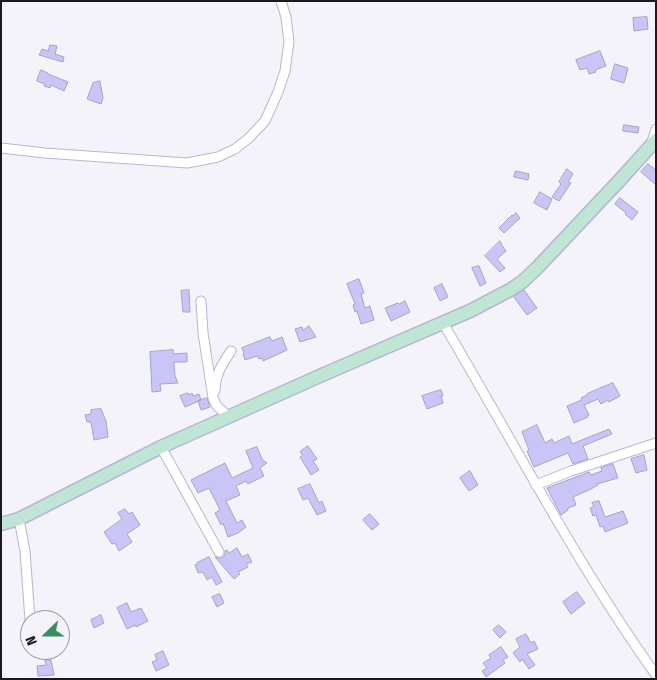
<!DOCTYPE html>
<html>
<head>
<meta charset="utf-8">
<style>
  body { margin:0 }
  #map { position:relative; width:657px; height:680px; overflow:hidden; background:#f3f3f9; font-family:"Fira Sans Condensed",sans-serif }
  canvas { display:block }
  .frame { position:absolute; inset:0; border:2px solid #191823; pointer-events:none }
  .north { position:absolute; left:20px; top:610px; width:50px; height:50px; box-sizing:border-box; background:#f3f3f9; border:1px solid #9c9ba3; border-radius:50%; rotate:248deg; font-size:14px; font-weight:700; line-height:20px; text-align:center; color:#191823 }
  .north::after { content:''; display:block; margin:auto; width:18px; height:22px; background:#348d63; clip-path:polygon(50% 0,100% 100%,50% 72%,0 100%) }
</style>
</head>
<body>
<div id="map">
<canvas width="657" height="680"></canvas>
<div class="frame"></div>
<div class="north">N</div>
</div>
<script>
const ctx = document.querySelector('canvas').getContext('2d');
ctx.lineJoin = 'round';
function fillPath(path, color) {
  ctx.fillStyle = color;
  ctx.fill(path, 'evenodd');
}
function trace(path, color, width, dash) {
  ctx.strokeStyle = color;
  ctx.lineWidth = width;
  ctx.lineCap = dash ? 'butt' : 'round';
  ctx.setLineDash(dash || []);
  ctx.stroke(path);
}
const building = new Path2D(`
  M 647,17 L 648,29 L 634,31 L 633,18 Z
  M 50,45 L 57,46 L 55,54 L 64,57 L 63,62 L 39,55 L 42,49 L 48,51 Z
  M 600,51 L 606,66 L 595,70 L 596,72 L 589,74 L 587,68 L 580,70 L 576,60 Z
  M 615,64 L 628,68 L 624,83 L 611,79 Z
  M 41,70 L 48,73 L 48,74 L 68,82 L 64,91 L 51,85 L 50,88 L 44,86 L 45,84 L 37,81 Z
  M 100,81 L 103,98 L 101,104 L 87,99 L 93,83 Z
  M 624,125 L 639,127 L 638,133 L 623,131 Z
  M 648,164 L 656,170 L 656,185 L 641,172 Z
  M 567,169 L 573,174 L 568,182 L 571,183 L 559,201 L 552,197 L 561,184 L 559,182 Z
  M 516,171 L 529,174 L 528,180 L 514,177 Z
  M 540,192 L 552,199 L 547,210 L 534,203 Z
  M 620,198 L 638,212 L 632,220 L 625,214 L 626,213 L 615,204 Z
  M 516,213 L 520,218 L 504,233 L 499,228 L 512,215 L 513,216 Z
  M 500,241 L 503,247 L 506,251 L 497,259 L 505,268 L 500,272 L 485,256 Z
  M 479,266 L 486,283 L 480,286 L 472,268 Z
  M 359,279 L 364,293 L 361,294 L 365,308 L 370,306 L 374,320 L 361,324 L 357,311 L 355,312 L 353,305 L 355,304 L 347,284 Z
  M 442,284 L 448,297 L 440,301 L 434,288 Z
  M 189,290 L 190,312 L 183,312 L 181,291 Z
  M 524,290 L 537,308 L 527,315 L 514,297 Z
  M 405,301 L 410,312 L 391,321 L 385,308 L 398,303 L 399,304 Z
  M 309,326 L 316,337 L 300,342 L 295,329 L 302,327 L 303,330 Z
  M 270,337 L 272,341 L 282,337 L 287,350 L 263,361 L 262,358 L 259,359 L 257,356 L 245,360 L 243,354 L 244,353 L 242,348 Z
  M 173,350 L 173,354 L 187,353 L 187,362 L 174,362 L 175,376 L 178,383 L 160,384 L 161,391 L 152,392 L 150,352 Z
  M 613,383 L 620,396 L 609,402 L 608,400 L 601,404 L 598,399 L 584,405 L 589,415 L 587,416 L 588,417 L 574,423 L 567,406 L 582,400 L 581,398 L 587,395 L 587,394 Z
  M 441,390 L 443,396 L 441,396 L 443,403 L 427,409 L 422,396 Z
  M 188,393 L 189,395 L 192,393 L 193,396 L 199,394 L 201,400 L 185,407 L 180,396 Z
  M 207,398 L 210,407 L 201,410 L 198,401 Z
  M 101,409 L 106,421 L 108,437 L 94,440 L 91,422 L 87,422 L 85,415 L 91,414 L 91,410 Z
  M 537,425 L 545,443 L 552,439 L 554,443 L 569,436 L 572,444 L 609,429 L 612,434 L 583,446 L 588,459 L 573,464 L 568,453 L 534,467 L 527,451 L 529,450 L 522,432 Z
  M 308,446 L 317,459 L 313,461 L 319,470 L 311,475 L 300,457 L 303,455 L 300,452 Z
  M 257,447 L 262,459 L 267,463 L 260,468 L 264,476 L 248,484 L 246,481 L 236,486 L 240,495 L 226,501 L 237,523 L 242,520 L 246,527 L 238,533 L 228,537 L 223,523 L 221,525 L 215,513 L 220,510 L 209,488 L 198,493 L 191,480 L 225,463 L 232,478 L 253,468 L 246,451 Z
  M 644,455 L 647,470 L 636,473 L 631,459 Z
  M 613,464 L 618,478 L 597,484 L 598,485 L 591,489 L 573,497 L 576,505 L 568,508 L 568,510 L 561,515 L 547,488 L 589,472 L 591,475 L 602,471 L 601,468 Z
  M 470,471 L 478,485 L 469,491 L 460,478 Z
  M 310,484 L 319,503 L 322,501 L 326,511 L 317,515 L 308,498 L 303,500 L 298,489 Z
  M 599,501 L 605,517 L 623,511 L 628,523 L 605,532 L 603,526 L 600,527 L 596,515 L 593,516 L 590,508 L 594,506 L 592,503 Z
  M 125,509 L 129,514 L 132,512 L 140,525 L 127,534 L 132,542 L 119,551 L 115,543 L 112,544 L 104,532 L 122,519 L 118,513 Z
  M 370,514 L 379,524 L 372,530 L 363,520 Z
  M 237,548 L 242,557 L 248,554 L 252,562 L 246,564 L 248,567 L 238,572 L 240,574 L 234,579 L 215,557 L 218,558 L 222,558 L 225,555 L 225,551 L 227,550 L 229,553 Z
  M 209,557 L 222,582 L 216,585 L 212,577 L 207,580 L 203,572 L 198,573 L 195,565 L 198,564 L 197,563 Z
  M 577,592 L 585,603 L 571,614 L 563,602 Z
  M 220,594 L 224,603 L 217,607 L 212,597 Z
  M 127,603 L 131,612 L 141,608 L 148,621 L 136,627 L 135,625 L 127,629 L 117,608 Z
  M 101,615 L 104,623 L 94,628 L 91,620 Z
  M 499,625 L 506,632 L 500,638 L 493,630 Z
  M 526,634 L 531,643 L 534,641 L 538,649 L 527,654 L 535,665 L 529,669 L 522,659 L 520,662 L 513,653 L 520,647 L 516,639 Z
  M 501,647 L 508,657 L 503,660 L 505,663 L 486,677 L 482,671 L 487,668 L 483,663 L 491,658 L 489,655 Z
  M 163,651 L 169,665 L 156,671 L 152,662 L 157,660 L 155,655 Z
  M 45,660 L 51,660 L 54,675 L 38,676 L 37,666 L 46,665 Z`);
fillPath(building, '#c9c5f6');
trace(building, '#a6a3c2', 1);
const street = new Path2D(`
  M 651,145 L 656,129
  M 1,148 L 45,153 L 187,163 L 218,157 L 235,149 L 249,138 L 265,121 L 278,92 L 285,71 L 289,42 L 286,17 L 281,1
  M 201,301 L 203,333 L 213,398 L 217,406 L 228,416
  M 443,323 C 513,441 576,563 656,675
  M 215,391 C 215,375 222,364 231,351
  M 161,447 L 219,552
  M 536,485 L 571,471 L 656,443
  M 19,519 L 25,551 L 30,620`);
const secondary = new Path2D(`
  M 1,524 L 19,519 L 161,447 L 322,375 L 470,311 L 510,290 L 522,282 L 537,268 L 619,181 L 656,140`);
trace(street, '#b8b6d5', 11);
trace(secondary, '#b8b6d5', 15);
trace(street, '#fff', 9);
trace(secondary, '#bfe5d4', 12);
</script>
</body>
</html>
